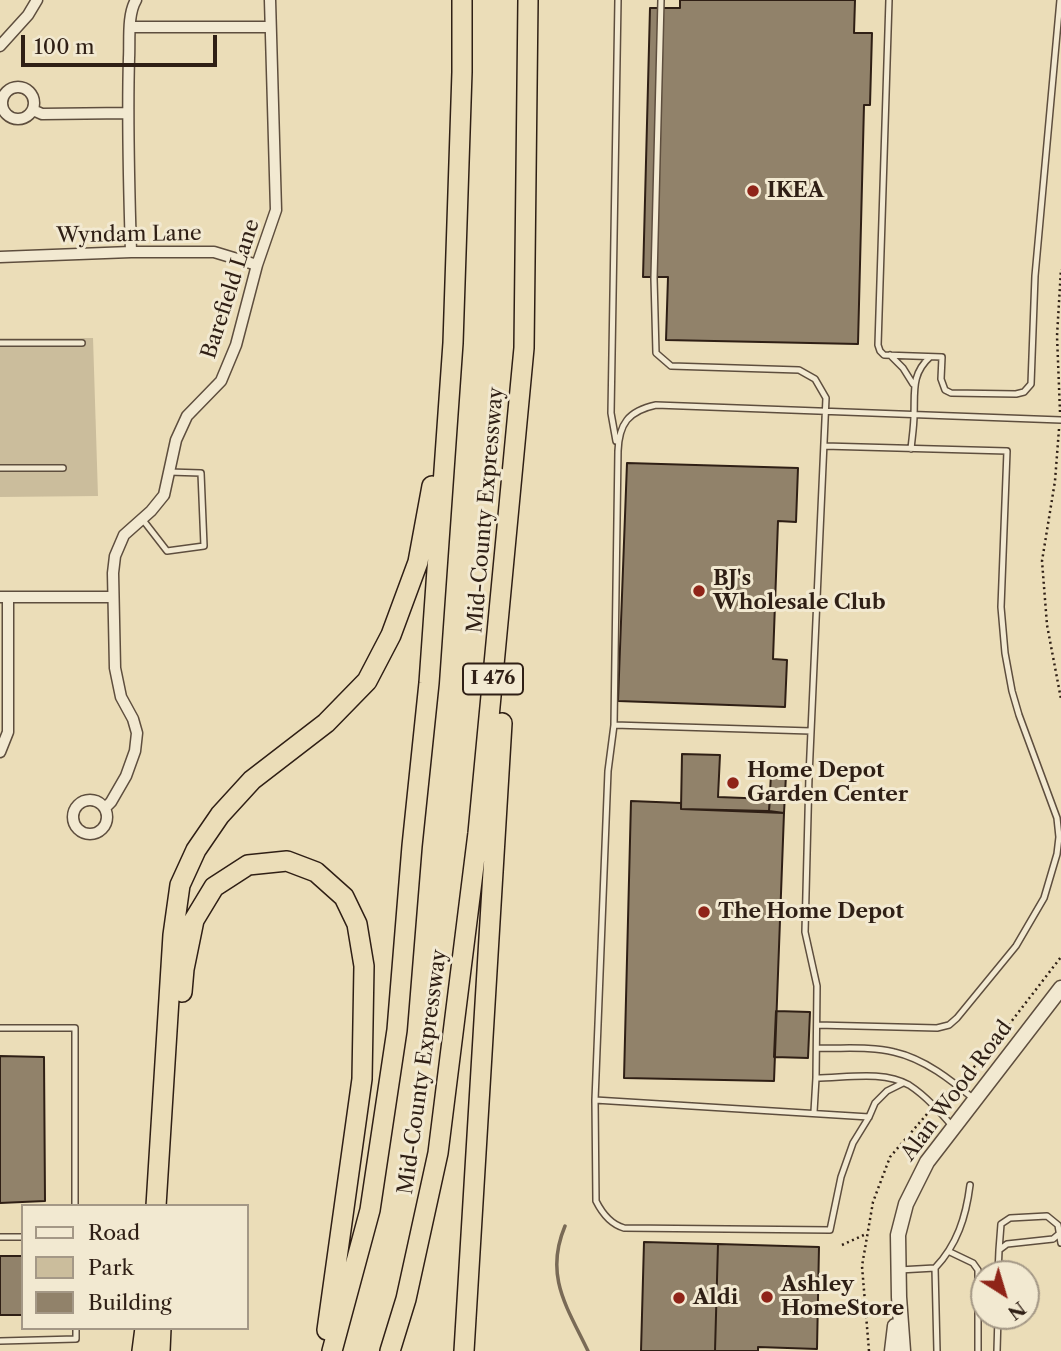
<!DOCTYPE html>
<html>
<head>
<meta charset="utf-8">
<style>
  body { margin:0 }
  #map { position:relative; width:1061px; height:1351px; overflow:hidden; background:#ebddb8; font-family:"Libre Caslon Text",serif }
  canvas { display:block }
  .legend { position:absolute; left:21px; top:1204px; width:228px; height:126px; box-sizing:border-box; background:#f2e9d1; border:2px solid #a49886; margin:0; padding:9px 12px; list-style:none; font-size:21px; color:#2f1f15 }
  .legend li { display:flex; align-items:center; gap:14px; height:35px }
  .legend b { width:35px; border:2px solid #a49886 }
  .north { position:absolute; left:970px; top:1260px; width:70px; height:70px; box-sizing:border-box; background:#f2e9d1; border:2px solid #a49886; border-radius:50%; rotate:143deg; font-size:19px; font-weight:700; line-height:28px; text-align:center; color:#2f1f15 }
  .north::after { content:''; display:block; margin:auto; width:24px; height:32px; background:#8f2418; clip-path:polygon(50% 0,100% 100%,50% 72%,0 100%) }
  .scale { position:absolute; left:21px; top:35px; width:196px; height:32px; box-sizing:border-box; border:4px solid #2f1f15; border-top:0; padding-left:9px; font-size:21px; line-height:24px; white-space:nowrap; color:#2f1f15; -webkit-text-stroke:5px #f2e9d1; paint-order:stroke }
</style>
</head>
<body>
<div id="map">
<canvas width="1061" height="1351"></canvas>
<ul class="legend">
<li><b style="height:9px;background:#f2e9d1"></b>Road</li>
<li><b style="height:19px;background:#cbbd9c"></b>Park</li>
<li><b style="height:19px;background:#91826a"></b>Building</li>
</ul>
<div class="north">N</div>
<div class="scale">100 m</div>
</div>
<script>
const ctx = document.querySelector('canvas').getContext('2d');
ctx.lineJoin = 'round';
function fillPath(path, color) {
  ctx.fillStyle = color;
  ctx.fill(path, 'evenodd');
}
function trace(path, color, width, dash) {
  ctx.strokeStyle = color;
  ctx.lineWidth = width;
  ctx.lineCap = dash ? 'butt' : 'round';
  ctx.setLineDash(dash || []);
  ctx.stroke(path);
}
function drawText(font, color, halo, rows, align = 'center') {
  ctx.font = font + ' "Libre Caslon Text",serif';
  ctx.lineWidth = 6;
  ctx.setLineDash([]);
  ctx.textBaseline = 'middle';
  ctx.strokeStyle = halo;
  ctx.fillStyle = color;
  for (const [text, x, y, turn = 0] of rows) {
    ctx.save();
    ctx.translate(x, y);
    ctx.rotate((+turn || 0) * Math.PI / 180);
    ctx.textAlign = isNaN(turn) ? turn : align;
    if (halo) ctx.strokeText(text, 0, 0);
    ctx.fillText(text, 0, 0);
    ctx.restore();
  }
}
fillPath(new Path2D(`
  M 0,338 L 93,338 L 98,496 L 0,497 Z`), '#cbbd9c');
trace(new Path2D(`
  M 565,1226 C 544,1276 567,1307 588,1351`), '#796a56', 3.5);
const building = new Path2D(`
  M 680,0 L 855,0 L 854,33 L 872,33 L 870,105 L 864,105 L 858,344 L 666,340 L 668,277 L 643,277 L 650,8 L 680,8 Z
  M 627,463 L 798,468 L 796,522 L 778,521 L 773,659 L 787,660 L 785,707 L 618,701 Z
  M 682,754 L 720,755 L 718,797 L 770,799 L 769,811 L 681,809 Z
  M 771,774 L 786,775 L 784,813 L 769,811 Z
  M 631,801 L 681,803 L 681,809 L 784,813 L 774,1081 L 624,1078 Z
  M 776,1011 L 810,1012 L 808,1058 L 774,1057 Z
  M 0,1056 L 44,1057 L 45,1201 L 0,1203 Z
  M 644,1242 L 718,1244 L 715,1351 L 641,1351 Z
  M 718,1244 L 819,1247 L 817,1349 L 758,1347 L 758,1351 L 715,1351 Z
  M 0,1256 L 23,1256 L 23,1315 L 0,1315 Z`);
fillPath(building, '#91826a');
trace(building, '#2f1f15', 2);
const service = new Path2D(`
  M 661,0 L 654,278 L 656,353 L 671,366 L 799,370 L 815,379 L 826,398 L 809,776 L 805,932 L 817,986 L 816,1078 L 814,1112
  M 889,0 L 878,345 L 880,351 L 884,355 L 942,357 L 941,379 L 945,390 L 951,393 L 1016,394 L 1024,392 L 1031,384 L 1035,276 L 1060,0
  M 0,343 L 82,343
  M 890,355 L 903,368 L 913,384
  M 616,441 L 611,413 L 618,0
  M 911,449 C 912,438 914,426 914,415 C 915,392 911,374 930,357
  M 0,468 L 63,468
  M 143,520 L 167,551 L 204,546 L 201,473 L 169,472
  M 614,725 L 608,771 L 595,1100 L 596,1201 C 602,1213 610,1224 624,1228 L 830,1230 L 841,1177 L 853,1143 L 869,1117 L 875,1103 L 887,1091 L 903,1083
  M 811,731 L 614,725 L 618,451 C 619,424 628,411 656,405 L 1061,420
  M 817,1025 L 937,1028 L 949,1025 L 957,1018 L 1016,946 L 1044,898 L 1057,854 L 1059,837 L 1057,818 L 1019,715 L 1012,691 L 1005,653 L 1001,607 L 1007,451 L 824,446
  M 0,1028 L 75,1028 L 75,1206
  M 817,1048 C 842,1049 870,1046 894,1052 C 925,1059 951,1080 975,1100
  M 816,1078 C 845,1078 883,1070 909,1085 C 926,1096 940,1112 953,1127
  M 595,1100 L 869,1117
  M 1059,1234 L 1053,1239 L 1007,1244 L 999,1250 L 1001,1224 L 1010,1218 L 1047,1216 L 1058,1225 L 1061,1243
  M 0,1237 L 23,1237
  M 950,1252 L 973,1263 L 978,1270 L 978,1351
  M 935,1268 C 957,1245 966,1217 970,1185
  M 899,1270 L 935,1268 L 937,1351
  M 998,1274 L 999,1250
  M 0,1341 L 76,1339 L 76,1328
  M 997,1351 L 998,1316`);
const minor = new Path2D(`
  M 131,27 L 270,27
  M 0,46 L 28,15 L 37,0
  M2 103a16 16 0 1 1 32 0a16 16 0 1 1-32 0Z
  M 33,110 L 42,114 L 128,113
  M 131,252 C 129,188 127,123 129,58 C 130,41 127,15 136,0
  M 0,257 L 131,252 L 214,252 L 257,265
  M 0,597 L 113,597
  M 0,752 L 8,732 L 8,597
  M73 817a17 17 0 1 1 34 0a17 17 0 1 1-34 0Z
  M 105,808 L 111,802 L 126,776 L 135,751 L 137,733 L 133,719 L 121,697 L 115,668 L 113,573 L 115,556 L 124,535 L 151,511 L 164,495 L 176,440 L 187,416 L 221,381 L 236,345 L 257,265 L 276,210 L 270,0`);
const tertiary = new Path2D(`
  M 892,1351 L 895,1326
  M 903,1351 L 899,1297 L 898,1235 L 906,1204 L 927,1162 L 1061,988`);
const motorway = new Path2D(`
  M 182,992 L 184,969 L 194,920 L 214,887 L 248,865 L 287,861 L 316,872 L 344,897 L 357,924 L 364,966 L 362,1079 L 327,1330
  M 156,1206 L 173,935 L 180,885 L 196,850 L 220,815 L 252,780 L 326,723 L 367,681 L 391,635 L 418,562 L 432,486
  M 142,1351 L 145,1328
  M 160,1351 L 161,1328
  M 332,1351 L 370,1210 L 397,1030 L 412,846 L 429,683 L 453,343 L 462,72 L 462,0
  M 390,1351 L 406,1299 L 438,1153 L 478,833 L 524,348 L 528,0
  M 464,1351 L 502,723`);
trace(service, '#5e4e3e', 8);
trace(minor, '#5e4e3e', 13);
trace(tertiary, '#5e4e3e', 17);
trace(motorway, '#2f1f15', 22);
trace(new Path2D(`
  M 1060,412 L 1057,336 L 1061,269
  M 1059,429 L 1055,481 L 1042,561 L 1047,625 L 1061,699
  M 962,1079 L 984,1057 L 1061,957
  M 939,1101 L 949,1091
  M 842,1245 L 866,1234
  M 869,1351 L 862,1266 L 873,1202 L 890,1157 L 927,1114`), '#2f1f15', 2.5, [2, 3.5]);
trace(service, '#f2e9d1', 5);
trace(minor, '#f2e9d1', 10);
trace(tertiary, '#f2e9d1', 14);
trace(motorway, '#ebddb8', 19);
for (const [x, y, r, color] of [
  [753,191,7,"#8f2418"],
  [699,591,7,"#8f2418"],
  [733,783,7,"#8f2418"],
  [704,912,7,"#8f2418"],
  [767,1297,7,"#8f2418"],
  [679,1298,7,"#8f2418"]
]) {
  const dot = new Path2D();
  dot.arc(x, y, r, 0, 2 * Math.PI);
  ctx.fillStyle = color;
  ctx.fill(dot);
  trace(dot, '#f2e9d1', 2.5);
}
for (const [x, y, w] of [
  [493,679,60]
]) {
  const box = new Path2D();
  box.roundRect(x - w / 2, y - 15.5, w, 31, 5);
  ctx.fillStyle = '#f2e9d1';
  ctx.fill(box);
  trace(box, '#2f1f15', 2);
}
drawText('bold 19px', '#2f1f15', null, [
  ["I 476",493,679]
]);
drawText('bold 21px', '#2f1f15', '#f2e9d1', [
  ["IKEA",767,191],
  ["BJ's",713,579],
  ["Wholesale Club",713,603],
  ["Home Depot",747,771],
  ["Garden Center",747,795],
  ["The Home Depot",718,912],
  ["Ashley",781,1285],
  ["HomeStore",781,1309],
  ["Aldi",693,1298]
], 'left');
drawText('21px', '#2f1f15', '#f2e9d1', [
  ["Wyndam Lane",129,235,-1],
  ["Barefield Lane",231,289,-72],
  ["Mid-County Expressway",486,510,-85],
  ["Mid-County Expressway",423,1072,-82],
  ["Alan Wood Road",957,1091,-53]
]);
</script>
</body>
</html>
